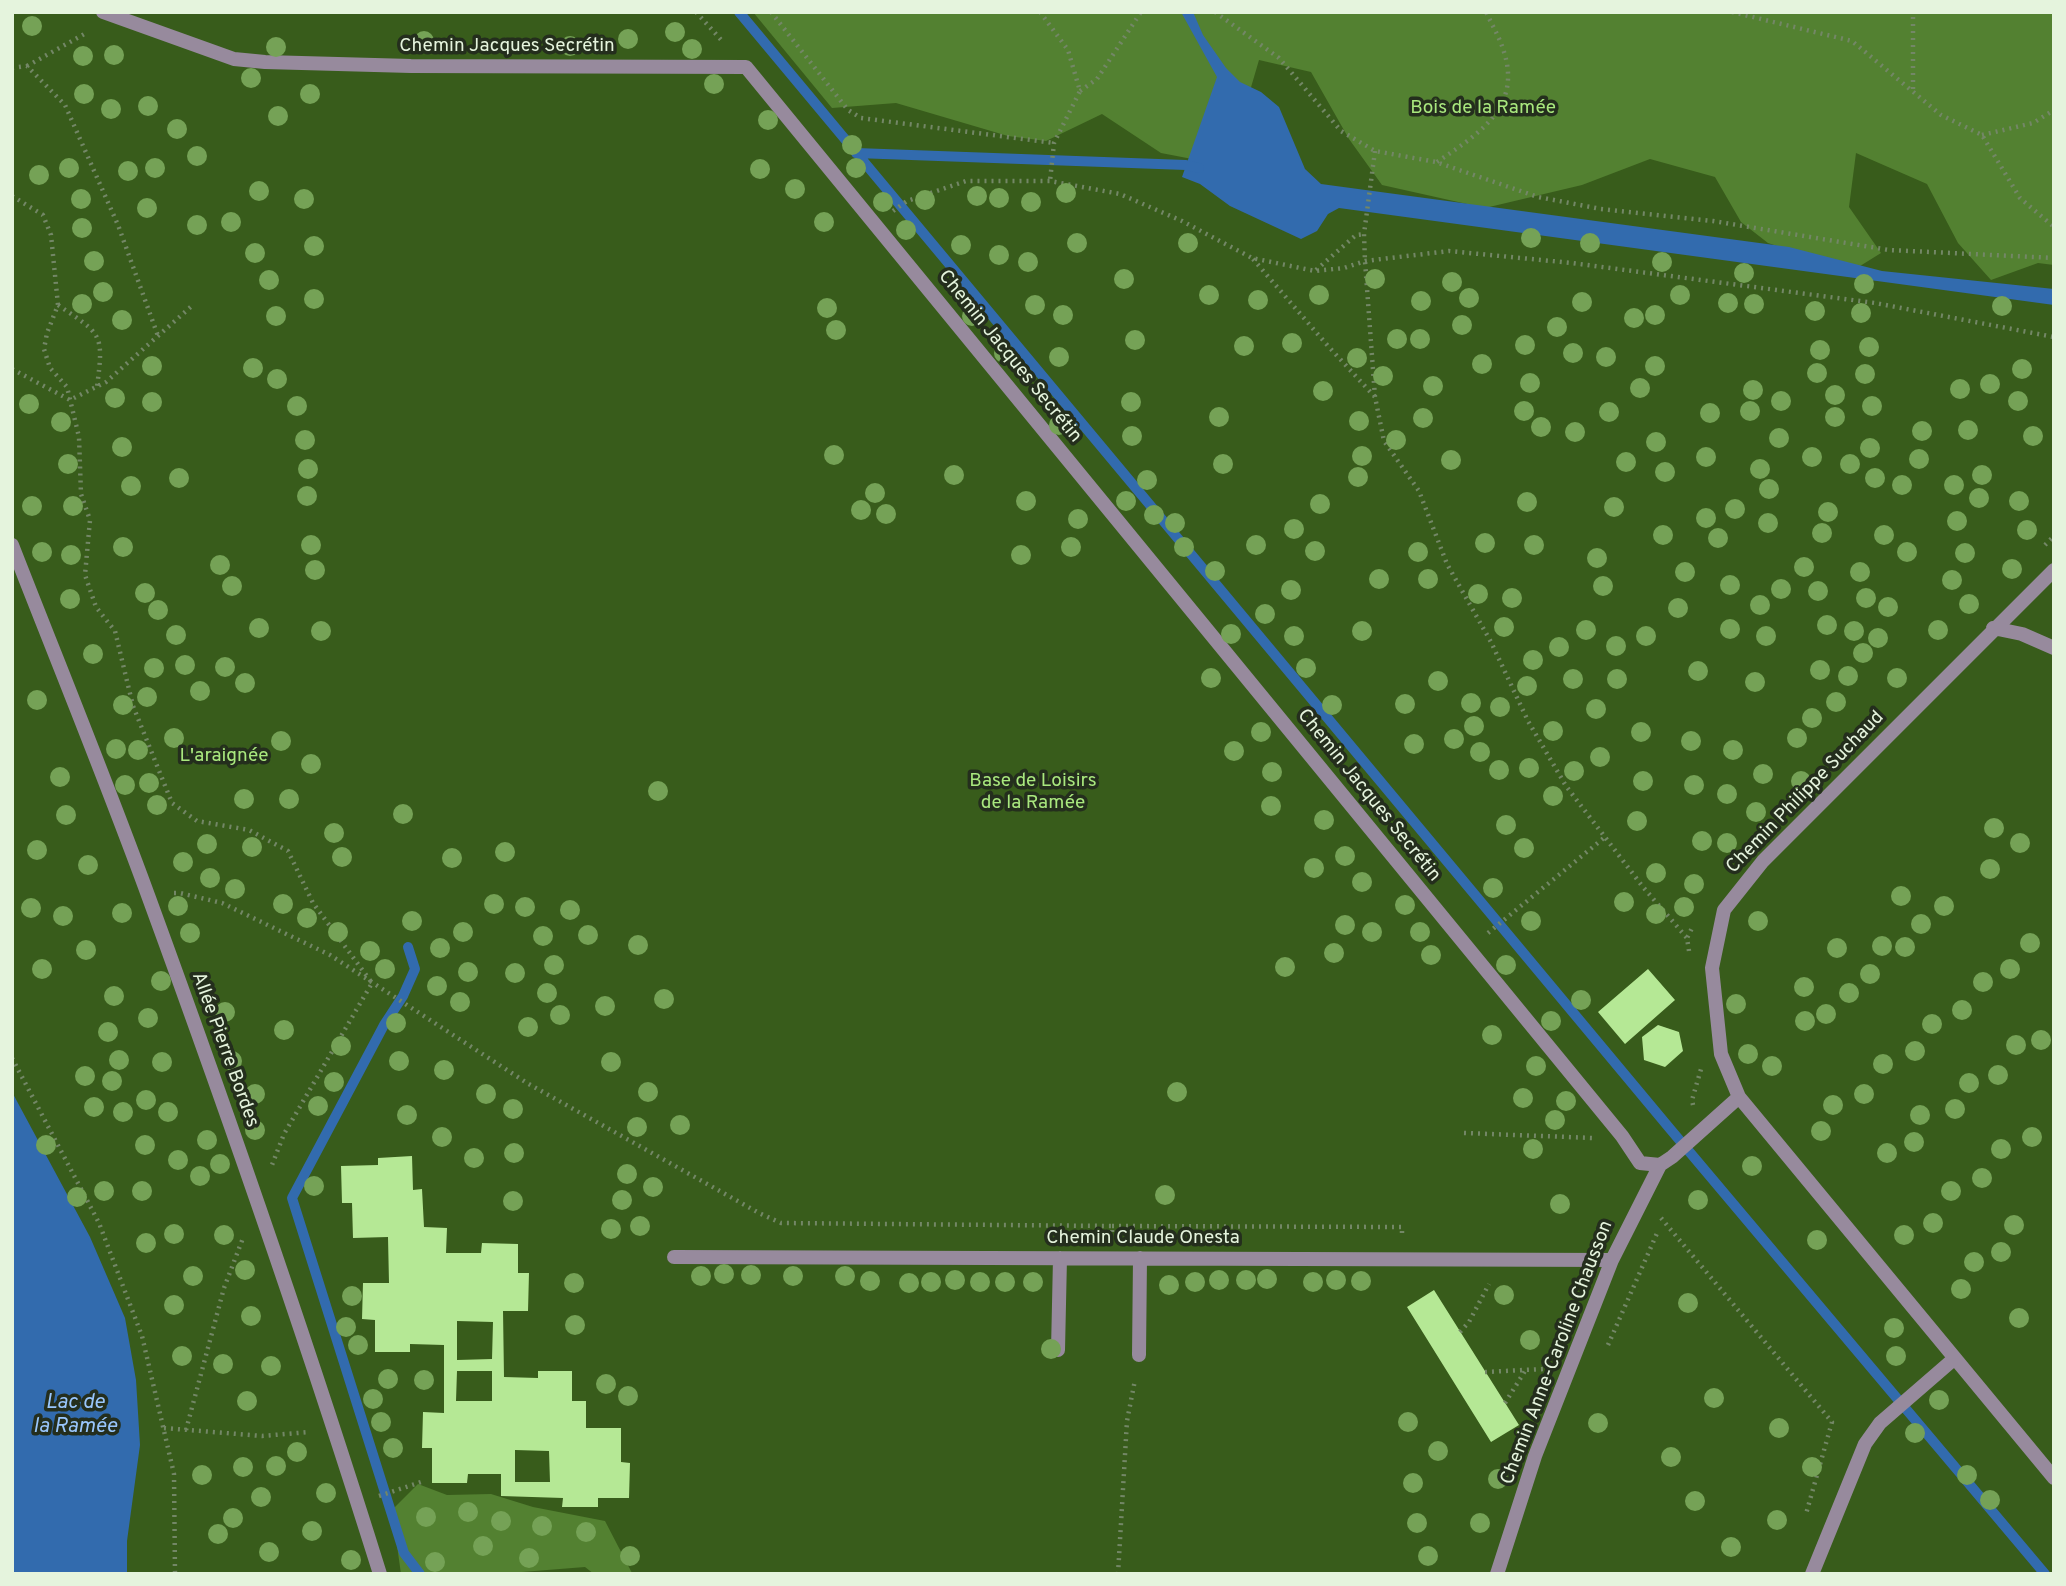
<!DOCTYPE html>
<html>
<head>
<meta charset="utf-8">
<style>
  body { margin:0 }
  #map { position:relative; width:2066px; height:1586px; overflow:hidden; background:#354c25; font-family:Overpass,sans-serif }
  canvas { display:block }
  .frame { position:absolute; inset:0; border:14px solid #e5f4dd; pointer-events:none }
</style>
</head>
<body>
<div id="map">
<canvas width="2066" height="1586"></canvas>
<div class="frame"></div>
</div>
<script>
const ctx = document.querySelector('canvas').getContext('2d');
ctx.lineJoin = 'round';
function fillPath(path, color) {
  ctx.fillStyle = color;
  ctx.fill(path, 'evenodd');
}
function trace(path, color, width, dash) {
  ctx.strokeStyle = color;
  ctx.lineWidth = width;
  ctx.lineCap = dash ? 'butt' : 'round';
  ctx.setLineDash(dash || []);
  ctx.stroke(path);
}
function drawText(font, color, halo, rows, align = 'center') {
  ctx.font = font + ' Overpass,sans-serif';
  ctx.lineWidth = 7;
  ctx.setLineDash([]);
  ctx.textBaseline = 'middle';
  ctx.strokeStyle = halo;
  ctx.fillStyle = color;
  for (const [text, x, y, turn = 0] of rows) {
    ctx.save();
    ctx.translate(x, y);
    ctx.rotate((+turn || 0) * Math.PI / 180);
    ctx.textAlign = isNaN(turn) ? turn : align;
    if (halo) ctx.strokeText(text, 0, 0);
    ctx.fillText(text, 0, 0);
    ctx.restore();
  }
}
fillPath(new Path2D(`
  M 12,12 L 2054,12 L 2054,1574 L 12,1574 Z`), '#385c1b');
fillPath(new Path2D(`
  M 753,12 L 2054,12 L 2054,265 L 2038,263 L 1991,280 L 1958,243 L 1927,184 L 1856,153 L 1849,207 L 1881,253 L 1852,271 L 1768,243 L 1741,222 L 1715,177 L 1650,159 L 1582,185 L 1485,208 L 1382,185 L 1349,139 L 1311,72 L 1259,60 L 1242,118 L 1213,163 L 1161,153 L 1102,114 L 1046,141 L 1008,136 L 896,103 L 832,108 Z
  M 418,1484 L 447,1495 L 491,1494 L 533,1507 L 605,1521 L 632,1573 L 594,1574 L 585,1567 L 497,1574 L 401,1574 L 392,1510 Z`), '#538131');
fillPath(new Path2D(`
  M 1181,12 L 1193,12 L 1203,35 L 1226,68 L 1240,82 L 1261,92 L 1279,107 L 1305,169 L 1321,184 L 1789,247 L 1882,271 L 2054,289 L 2054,305 L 1339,208 L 1328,214 L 1317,231 L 1301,239 L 1230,206 L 1200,184 L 1182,177 L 1217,77 Z
  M 12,1092 L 90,1237 L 125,1318 L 136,1380 L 140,1445 L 127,1541 L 127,1574 L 12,1574 Z`), '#326bae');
trace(new Path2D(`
  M 739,12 L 1671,1130 L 2045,1574
  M 856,153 L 1186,165 L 1199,168
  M 408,947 L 415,969 L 403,996 L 384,1025 L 292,1198 L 404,1553 L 420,1574`), '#326bae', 10);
fillPath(new Path2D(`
  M 1648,969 L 1675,1000 L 1625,1044 L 1598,1012 Z
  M 1658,1025 L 1679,1032 L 1683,1051 L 1665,1067 L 1644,1060 L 1642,1037 Z
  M 412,1156 L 413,1190 L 422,1189 L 424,1227 L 447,1228 L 446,1253 L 481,1253 L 482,1243 L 518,1244 L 518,1273 L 529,1273 L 528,1311 L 503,1311 L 504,1377 L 538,1378 L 538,1371 L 572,1371 L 572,1401 L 586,1401 L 586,1428 L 621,1428 L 621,1462 L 630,1463 L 629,1498 L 598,1498 L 598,1507 L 562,1507 L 563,1498 L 501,1496 L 501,1474 L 468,1474 L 467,1483 L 432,1483 L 432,1448 L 422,1448 L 423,1412 L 444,1413 L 444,1345 L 410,1344 L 410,1352 L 375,1352 L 375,1320 L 362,1319 L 363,1283 L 389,1283 L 388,1237 L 353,1238 L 352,1203 L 342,1203 L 341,1166 L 378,1165 L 378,1158 ZM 457,1321 L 493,1322 L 492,1359 L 457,1360 ZM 457,1371 L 492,1371 L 492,1401 L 456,1401 ZM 515,1450 L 549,1451 L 550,1482 L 515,1482 Z
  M 1434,1290 L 1519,1425 L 1491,1442 L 1407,1307 Z`), '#b5e895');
trace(new Path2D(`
  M 696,12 L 724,43
  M 771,12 L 848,110 L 861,118 L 1054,143
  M 1040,12 L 1068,50 L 1080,91 L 1054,143 L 1050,181
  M 1215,12 L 1279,58 L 1341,131 L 1375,151 L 1436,162 L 1538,197 L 1601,209 L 1713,221 L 1889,250 L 2054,258
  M 1732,12 L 1852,41 L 1941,115 L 1982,135 L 2020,198 L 2054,227
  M 27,66 L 88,32
  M 12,68 L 27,66 L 65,105 L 118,225 L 158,336
  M 1913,89 L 1913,12
  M 1080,91 L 1097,79 L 1141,12
  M 1982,135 L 2033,123 L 2054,110
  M 1375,151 L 1364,234 L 1365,261 L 1375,397 L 1384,441 L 1419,491 L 1447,564 L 1491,642 L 1528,721 L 1566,786 L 1643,887 L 1687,938
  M 1437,162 C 1477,135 1522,108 1504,52 C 1500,38 1492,25 1486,12
  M 12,196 L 43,215 L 51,235 L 58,305 L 47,333 L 44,349 L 50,368 L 67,387 L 79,437 L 81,494 L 90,520 L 85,575 L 96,607 L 115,631 L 133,706 L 172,803 L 197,821 L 249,830 L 288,851 L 313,903 L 372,983 L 284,1134 L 272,1165
  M 893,211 L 907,201 L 966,181 L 1050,181 L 1120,194 L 1182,221 L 1252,258 L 1315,271 L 1344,268 L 1365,261 L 1449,251 L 1572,263 L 1875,303 L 2054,337
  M 1253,259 L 1328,346 L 1375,397
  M 1316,270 L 1356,235 L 1364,234
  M 58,305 C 102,335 104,333 97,387
  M 12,369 L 70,400 L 106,382 L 194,304
  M 2045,545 L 2054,536
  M 174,893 L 180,893 L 222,903 L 330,955 L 527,1083 L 759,1213 L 781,1223 L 1112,1226 L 1112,1235
  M 1488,933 L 1605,837
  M 1689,951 L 1687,938 L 1693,926
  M 12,1058 L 99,1223 L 142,1336 L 174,1474 L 175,1574
  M 1693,1105 L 1692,1100 L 1701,1069
  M 1464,1133 L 1593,1138
  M 1661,1218 L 1832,1422 L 1806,1514
  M 1112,1226 L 1402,1227 L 1402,1237
  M 1460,1332 L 1469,1322 L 1489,1284
  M 1608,1345 L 1658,1231
  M 1485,1372 L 1544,1369
  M 1505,1403 L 1525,1371
  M 164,1428 L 262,1436 L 309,1432
  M 186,1430 L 224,1288 L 243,1238
  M 379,1496 L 421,1482
  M 1118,1574 L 1127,1421 L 1135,1380`), '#738766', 4.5, [2, 5]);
trace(new Path2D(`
  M 103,12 L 234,59 L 265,62 L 411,66 L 746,67 L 1622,1136 L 1640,1163 L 1660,1165
  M 12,545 C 58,663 106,780 149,898 C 231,1122 309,1347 380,1574
  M 2054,570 L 1763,861 L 1724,910 L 1712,968 L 1721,1054 L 1739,1097 L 2054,1478
  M 1993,628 L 2022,634 L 2054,648
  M 674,1257 L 1612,1260
  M 1058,1350 L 1060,1258
  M 1139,1355 L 1140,1258
  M 1497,1574 L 1535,1456 L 1612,1260 L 1660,1165 L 1672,1157 L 1739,1097
  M 1812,1574 L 1865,1444 L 1880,1423 L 1955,1358`), '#978a9d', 14);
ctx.fillStyle = '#75a256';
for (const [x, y] of [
  [32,26],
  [675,32],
  [628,39],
  [424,41],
  [570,46],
  [276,47],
  [692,49],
  [114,55],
  [83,56],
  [251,78],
  [714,84],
  [84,94],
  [310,94],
  [148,106],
  [111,109],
  [278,116],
  [768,120],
  [177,129],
  [852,145],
  [197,156],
  [69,168],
  [155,168],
  [856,168],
  [760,169],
  [128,171],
  [39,175],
  [795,189],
  [259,191],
  [1066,193],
  [977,196],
  [999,198],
  [81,199],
  [304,199],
  [925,200],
  [883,202],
  [1031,202],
  [147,208],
  [231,222],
  [824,222],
  [197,225],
  [82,228],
  [906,230],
  [1531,238],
  [1077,243],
  [1188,243],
  [1590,243],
  [961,245],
  [314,246],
  [255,253],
  [999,255],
  [94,261],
  [1028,262],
  [1662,262],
  [1744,273],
  [1124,279],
  [1375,279],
  [269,280],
  [1452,282],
  [1864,284],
  [103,292],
  [1209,295],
  [1319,295],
  [1680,295],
  [1469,298],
  [314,299],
  [1258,300],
  [1421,301],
  [1582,302],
  [1728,303],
  [82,304],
  [1754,304],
  [1035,305],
  [2002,306],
  [827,308],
  [1815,311],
  [1861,313],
  [1063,315],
  [1655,315],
  [276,316],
  [972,316],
  [1634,318],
  [122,320],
  [1462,325],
  [1557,327],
  [836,330],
  [1397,339],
  [1420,339],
  [1135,340],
  [1292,343],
  [1525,345],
  [1244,346],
  [1869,347],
  [1820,350],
  [1004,353],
  [1573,353],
  [1059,357],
  [1606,357],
  [1357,358],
  [1482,364],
  [152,366],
  [1655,366],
  [253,368],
  [2022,369],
  [1817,373],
  [1865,374],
  [1383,376],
  [277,379],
  [1530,383],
  [1990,384],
  [1433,386],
  [1640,388],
  [1960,389],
  [1753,390],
  [1323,391],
  [1835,395],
  [115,398],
  [1781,401],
  [2018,401],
  [152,402],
  [1131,402],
  [29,404],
  [297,406],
  [1872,406],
  [1524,411],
  [1750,411],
  [1609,412],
  [1710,413],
  [1219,417],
  [1835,417],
  [1423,418],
  [1359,421],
  [61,422],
  [1059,425],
  [1541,427],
  [1968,430],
  [1922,431],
  [1575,432],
  [1132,436],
  [2033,436],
  [1779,438],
  [305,440],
  [1396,440],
  [1656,442],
  [122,447],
  [1870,448],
  [834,455],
  [1362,456],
  [1706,457],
  [1812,457],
  [1919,459],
  [1451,460],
  [1626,462],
  [68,464],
  [1223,464],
  [1850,464],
  [308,469],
  [1760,469],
  [1665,472],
  [954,475],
  [1982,475],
  [1358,477],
  [179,478],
  [1875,478],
  [1147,480],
  [1902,485],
  [1954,485],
  [131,486],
  [1769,489],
  [875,493],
  [307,496],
  [1979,498],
  [1026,501],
  [1126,501],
  [2019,501],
  [1527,502],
  [1320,504],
  [32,506],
  [73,506],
  [1614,507],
  [1735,509],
  [861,510],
  [1828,512],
  [886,514],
  [1154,515],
  [1706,518],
  [1078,519],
  [1957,521],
  [1175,523],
  [1768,523],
  [1294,529],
  [2027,530],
  [1822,533],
  [1663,535],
  [1884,535],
  [1718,538],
  [1485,543],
  [311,545],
  [1256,545],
  [1534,545],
  [123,547],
  [1071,547],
  [1184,547],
  [1315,551],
  [42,552],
  [1418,552],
  [1907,552],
  [1965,553],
  [71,555],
  [1021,555],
  [1597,558],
  [220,565],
  [1804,567],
  [2012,569],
  [315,570],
  [1215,571],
  [1685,572],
  [1860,572],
  [1379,579],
  [1428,579],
  [1952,580],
  [1730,585],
  [232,586],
  [1603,586],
  [1781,589],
  [1291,590],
  [1818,591],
  [145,593],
  [1478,594],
  [1512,598],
  [1866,598],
  [70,599],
  [1969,604],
  [1760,605],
  [1888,607],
  [1678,608],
  [158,610],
  [1265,614],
  [1827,625],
  [1504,627],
  [259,628],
  [1730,629],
  [1586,630],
  [1938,630],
  [321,631],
  [1362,631],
  [1854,631],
  [1231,634],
  [176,635],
  [1294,636],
  [1646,636],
  [1766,636],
  [1878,638],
  [1616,646],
  [1559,647],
  [1863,653],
  [93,654],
  [1533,660],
  [185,665],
  [225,667],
  [154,668],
  [1306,668],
  [1820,670],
  [1698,671],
  [1848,676],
  [1211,678],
  [1897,678],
  [1573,679],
  [1617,679],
  [1438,681],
  [1755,682],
  [245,683],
  [1527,686],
  [200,691],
  [147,697],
  [37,700],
  [1836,702],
  [1471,703],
  [1405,704],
  [123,705],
  [1332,705],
  [1500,707],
  [1596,709],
  [1812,718],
  [1474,726],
  [1553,731],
  [1261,732],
  [1641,732],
  [174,738],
  [1797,738],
  [1454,739],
  [281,741],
  [1691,741],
  [1414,744],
  [116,749],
  [138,750],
  [1733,750],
  [1234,751],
  [1480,752],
  [1600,757],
  [311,764],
  [1529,768],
  [1499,770],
  [1574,771],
  [1272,772],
  [1763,774],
  [60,777],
  [1643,781],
  [1801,781],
  [149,783],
  [125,785],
  [1694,785],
  [658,791],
  [1727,794],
  [1553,796],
  [244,799],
  [289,799],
  [157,805],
  [1271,806],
  [1756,812],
  [403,814],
  [66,815],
  [1324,820],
  [1637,821],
  [1506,825],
  [1994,828],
  [334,833],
  [1702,841],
  [1727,843],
  [2020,843],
  [207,844],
  [252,847],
  [1524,848],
  [37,850],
  [505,852],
  [1345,856],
  [342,857],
  [452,858],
  [183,862],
  [88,865],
  [1314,868],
  [1990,869],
  [1656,873],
  [210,878],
  [1362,882],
  [1694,884],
  [1493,888],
  [235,889],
  [1901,896],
  [1624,902],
  [283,904],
  [494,904],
  [1405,905],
  [178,906],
  [1944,906],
  [525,907],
  [1684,907],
  [31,908],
  [570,910],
  [122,913],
  [1656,914],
  [63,916],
  [307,918],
  [412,921],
  [1531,921],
  [1758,921],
  [1921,924],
  [1345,925],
  [338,932],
  [463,932],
  [1372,932],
  [1420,932],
  [190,933],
  [588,935],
  [543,936],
  [2030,943],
  [638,945],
  [1882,946],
  [1905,947],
  [440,948],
  [1837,948],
  [86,950],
  [370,951],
  [1334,953],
  [1431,955],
  [554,965],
  [1506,965],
  [1285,967],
  [42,969],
  [385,969],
  [2010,969],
  [468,972],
  [515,973],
  [1870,974],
  [161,981],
  [1983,982],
  [437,986],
  [1804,987],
  [547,993],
  [1849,993],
  [114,996],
  [664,999],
  [1581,1000],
  [460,1002],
  [1736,1004],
  [605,1006],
  [1962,1010],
  [225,1012],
  [1826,1014],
  [560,1015],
  [148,1018],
  [1551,1021],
  [1805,1021],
  [396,1023],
  [1932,1024],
  [528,1027],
  [284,1030],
  [108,1032],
  [1492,1035],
  [2041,1040],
  [2016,1045],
  [341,1046],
  [1915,1051],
  [1748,1054],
  [119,1060],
  [232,1061],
  [399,1061],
  [162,1062],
  [611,1062],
  [1883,1064],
  [1536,1066],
  [1772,1066],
  [444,1070],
  [1998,1075],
  [85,1076],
  [112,1081],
  [334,1082],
  [1969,1083],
  [648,1092],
  [1177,1092],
  [255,1094],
  [486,1094],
  [1864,1094],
  [1523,1098],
  [146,1100],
  [1566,1101],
  [1833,1105],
  [318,1106],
  [94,1107],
  [513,1109],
  [1955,1109],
  [123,1112],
  [168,1112],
  [407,1115],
  [1920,1115],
  [1555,1120],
  [680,1125],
  [637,1127],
  [255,1130],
  [1821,1131],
  [442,1137],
  [2032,1137],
  [207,1140],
  [1914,1142],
  [46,1145],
  [145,1145],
  [1533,1149],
  [2001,1149],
  [514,1153],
  [1887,1153],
  [474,1158],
  [178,1160],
  [220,1164],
  [1752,1166],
  [627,1174],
  [200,1176],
  [1982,1178],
  [314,1186],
  [653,1187],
  [104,1191],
  [142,1191],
  [1951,1191],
  [1165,1195],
  [77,1197],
  [622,1200],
  [1698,1200],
  [513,1201],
  [1560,1204],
  [1933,1223],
  [2014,1225],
  [640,1226],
  [611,1229],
  [174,1234],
  [224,1235],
  [1904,1235],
  [1817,1240],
  [146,1243],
  [2001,1252],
  [1974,1262],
  [245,1270],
  [724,1274],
  [751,1275],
  [193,1276],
  [701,1276],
  [793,1276],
  [845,1276],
  [1267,1279],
  [955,1280],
  [1219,1280],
  [1246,1280],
  [1336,1280],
  [870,1281],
  [1361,1281],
  [931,1282],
  [980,1282],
  [1005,1282],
  [1033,1282],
  [1195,1282],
  [1313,1282],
  [574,1283],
  [909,1283],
  [1169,1285],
  [1961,1289],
  [1504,1295],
  [352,1296],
  [1688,1303],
  [174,1305],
  [251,1316],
  [2019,1318],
  [575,1325],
  [346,1327],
  [1894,1328],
  [1530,1340],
  [358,1345],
  [1051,1349],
  [182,1356],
  [1896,1356],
  [223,1364],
  [271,1366],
  [388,1379],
  [424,1380],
  [606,1384],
  [628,1396],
  [1714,1398],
  [373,1399],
  [1939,1400],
  [247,1401],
  [381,1422],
  [1408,1422],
  [1598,1423],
  [1779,1428],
  [1915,1433],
  [393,1448],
  [1438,1451],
  [297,1452],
  [1671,1457],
  [276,1466],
  [243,1467],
  [1812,1467],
  [202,1475],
  [1967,1475],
  [1498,1479],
  [1413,1483],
  [326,1493],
  [261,1497],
  [1990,1500],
  [1695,1501],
  [468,1512],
  [426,1517],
  [233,1518],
  [1777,1520],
  [501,1521],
  [1417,1523],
  [1480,1523],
  [542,1526],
  [312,1531],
  [586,1532],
  [218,1534],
  [483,1546],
  [1731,1547],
  [269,1552],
  [630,1556],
  [1428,1556],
  [529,1558],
  [351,1560],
  [435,1562]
]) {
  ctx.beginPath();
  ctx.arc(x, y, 10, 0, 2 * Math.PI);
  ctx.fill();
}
drawText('19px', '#e5f4dd', '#242e1d', [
  ["Chemin Jacques Secrétin",507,47],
  ["Chemin Jacques Secrétin",1009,357,51],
  ["Chemin Philippe Suchaud",1806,793,-46],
  ["Chemin Jacques Secrétin",1368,796,51],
  ["Allée Pierre Bordes",224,1050,70],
  ["Chemin Claude Onesta",1143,1239],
  ["Chemin Anne-Caroline Chausson",1558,1353,-69]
]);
drawText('19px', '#a9e87e', '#242e1d', [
  ["Bois de la Ramée",1483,109],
  ["L'araignée",224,757],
  ["Base de Loisirs",1033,782],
  ["de la Ramée",1033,804]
]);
drawText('italic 21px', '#99c6fc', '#242e1d', [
  ["Lac de",75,1404],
  ["la Ramée",75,1428]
]);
</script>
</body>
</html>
